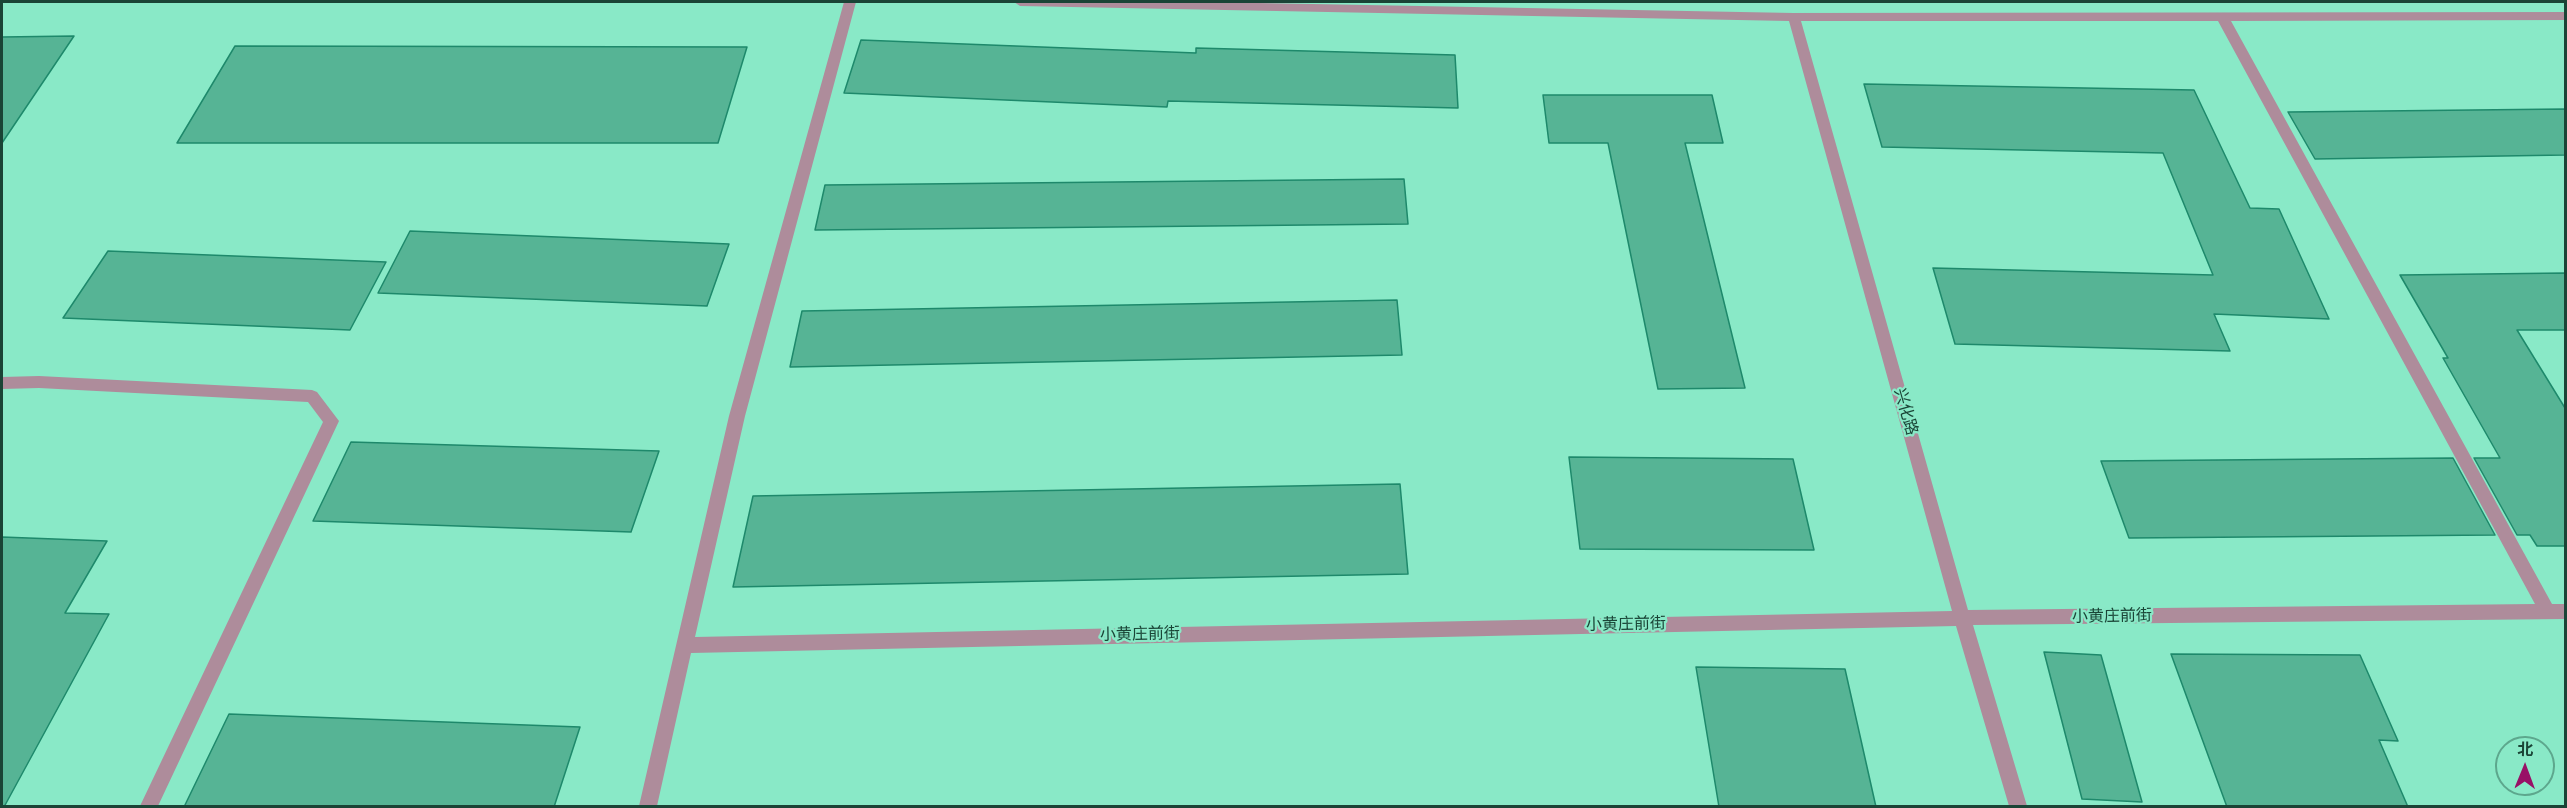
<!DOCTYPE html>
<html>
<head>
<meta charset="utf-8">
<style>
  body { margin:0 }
  #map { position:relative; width:2567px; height:808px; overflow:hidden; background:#89e9c7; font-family:Poppins,"Noto Sans SC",sans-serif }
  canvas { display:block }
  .frame { position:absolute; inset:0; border:3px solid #1a4436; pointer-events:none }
  .north { position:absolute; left:2495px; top:736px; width:60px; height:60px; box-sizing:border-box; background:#89e9c7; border:2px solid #5da78d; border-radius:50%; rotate:1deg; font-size:16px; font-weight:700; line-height:24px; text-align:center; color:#1a4436 }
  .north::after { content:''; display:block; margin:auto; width:21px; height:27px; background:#981166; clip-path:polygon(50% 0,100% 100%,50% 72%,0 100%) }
</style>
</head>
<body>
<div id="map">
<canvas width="2567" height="808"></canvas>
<div class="frame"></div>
<div class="north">北</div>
</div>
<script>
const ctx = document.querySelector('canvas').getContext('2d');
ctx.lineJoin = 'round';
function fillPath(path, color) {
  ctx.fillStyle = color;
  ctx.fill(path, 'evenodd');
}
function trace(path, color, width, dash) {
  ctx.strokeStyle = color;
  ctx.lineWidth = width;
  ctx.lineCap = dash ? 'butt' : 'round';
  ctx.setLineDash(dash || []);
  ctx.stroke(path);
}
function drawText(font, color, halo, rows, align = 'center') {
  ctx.font = font + ' Poppins,"Noto Sans SC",sans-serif';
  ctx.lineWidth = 4.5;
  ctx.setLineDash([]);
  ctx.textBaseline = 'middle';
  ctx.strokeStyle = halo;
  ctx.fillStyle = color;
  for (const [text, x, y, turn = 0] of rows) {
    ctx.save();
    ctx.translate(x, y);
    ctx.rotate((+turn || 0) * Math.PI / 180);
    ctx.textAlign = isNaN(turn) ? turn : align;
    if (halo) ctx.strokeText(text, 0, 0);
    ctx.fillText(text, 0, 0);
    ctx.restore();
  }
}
const building = new Path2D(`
  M 74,36 L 2,143 L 2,37 Z
  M 861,40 L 1196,53 L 1196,48 L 1455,55 L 1458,108 L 1168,101 L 1167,107 L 844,93 Z
  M 235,46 L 747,47 L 718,143 L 177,143 Z
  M 1864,84 L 2194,90 L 2250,208 L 2279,209 L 2329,319 L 2214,314 L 2230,351 L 1955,344 L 1933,268 L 2213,275 L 2163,153 L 1882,147 Z
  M 1543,95 L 1712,95 L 1723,143 L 1685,143 L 1745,388 L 1658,389 L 1608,143 L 1549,143 Z
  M 2565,109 L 2565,155 L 2315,159 L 2288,112 Z
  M 1404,179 L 1408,224 L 815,230 L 825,185 Z
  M 410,231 L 729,244 L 707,306 L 378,293 Z
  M 108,251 L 386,262 L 350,330 L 63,318 Z
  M 2565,273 L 2565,330 L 2517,330 L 2565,408 L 2565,546 L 2537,546 L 2530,535 L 2517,535 L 2474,458 L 2500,458 L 2443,358 L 2448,358 L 2400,275 Z
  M 1397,300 L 1402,355 L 790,367 L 802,311 Z
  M 351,442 L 659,451 L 631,532 L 313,521 Z
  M 1569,457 L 1793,459 L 1814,550 L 1580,549 Z
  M 2453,458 L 2495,535 L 2129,538 L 2101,461 Z
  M 1400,484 L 1408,574 L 733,587 L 753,496 Z
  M 2,537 L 107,541 L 65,613 L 109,614 L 4,807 L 2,807 Z
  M 2044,652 L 2101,655 L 2142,802 L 2082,799 Z
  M 2171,654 L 2360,655 L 2398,741 L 2379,740 L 2408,807 L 2227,807 Z
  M 1696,667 L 1845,669 L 1876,807 L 1719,807 Z
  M 229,714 L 580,727 L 554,807 L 184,807 Z`);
fillPath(building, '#56b495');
trace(building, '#1e896b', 1.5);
fillPath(new Path2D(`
  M 844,2 L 856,2 L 745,416 L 695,637 L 1952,611 L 1789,21 L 1020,6 L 1014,2 L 1205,2 L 1794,13 L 2566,12 L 2566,20 L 2231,21 L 2552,604 L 2566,604 L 2566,619 L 1973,625 L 2027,806 L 2009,806 L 1956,626 L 691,653 L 657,806 L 639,806 L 729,416 ZM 1801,21 L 2218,21 L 2535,604 L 1968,610 Z
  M 39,376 L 312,390 L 317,392 L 339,421 L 158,806 L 140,806 L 323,422 L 308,402 L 39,388 L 2,389 L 2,377 Z`), '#ae8c9b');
drawText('16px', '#1a4436', '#89e9c7', [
  ["兴化路",1905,412,74],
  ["小黄庄前街",2112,617,-1],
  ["小黄庄前街",1626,625,-1],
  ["小黄庄前街",1140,635,-1]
]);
</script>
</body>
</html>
